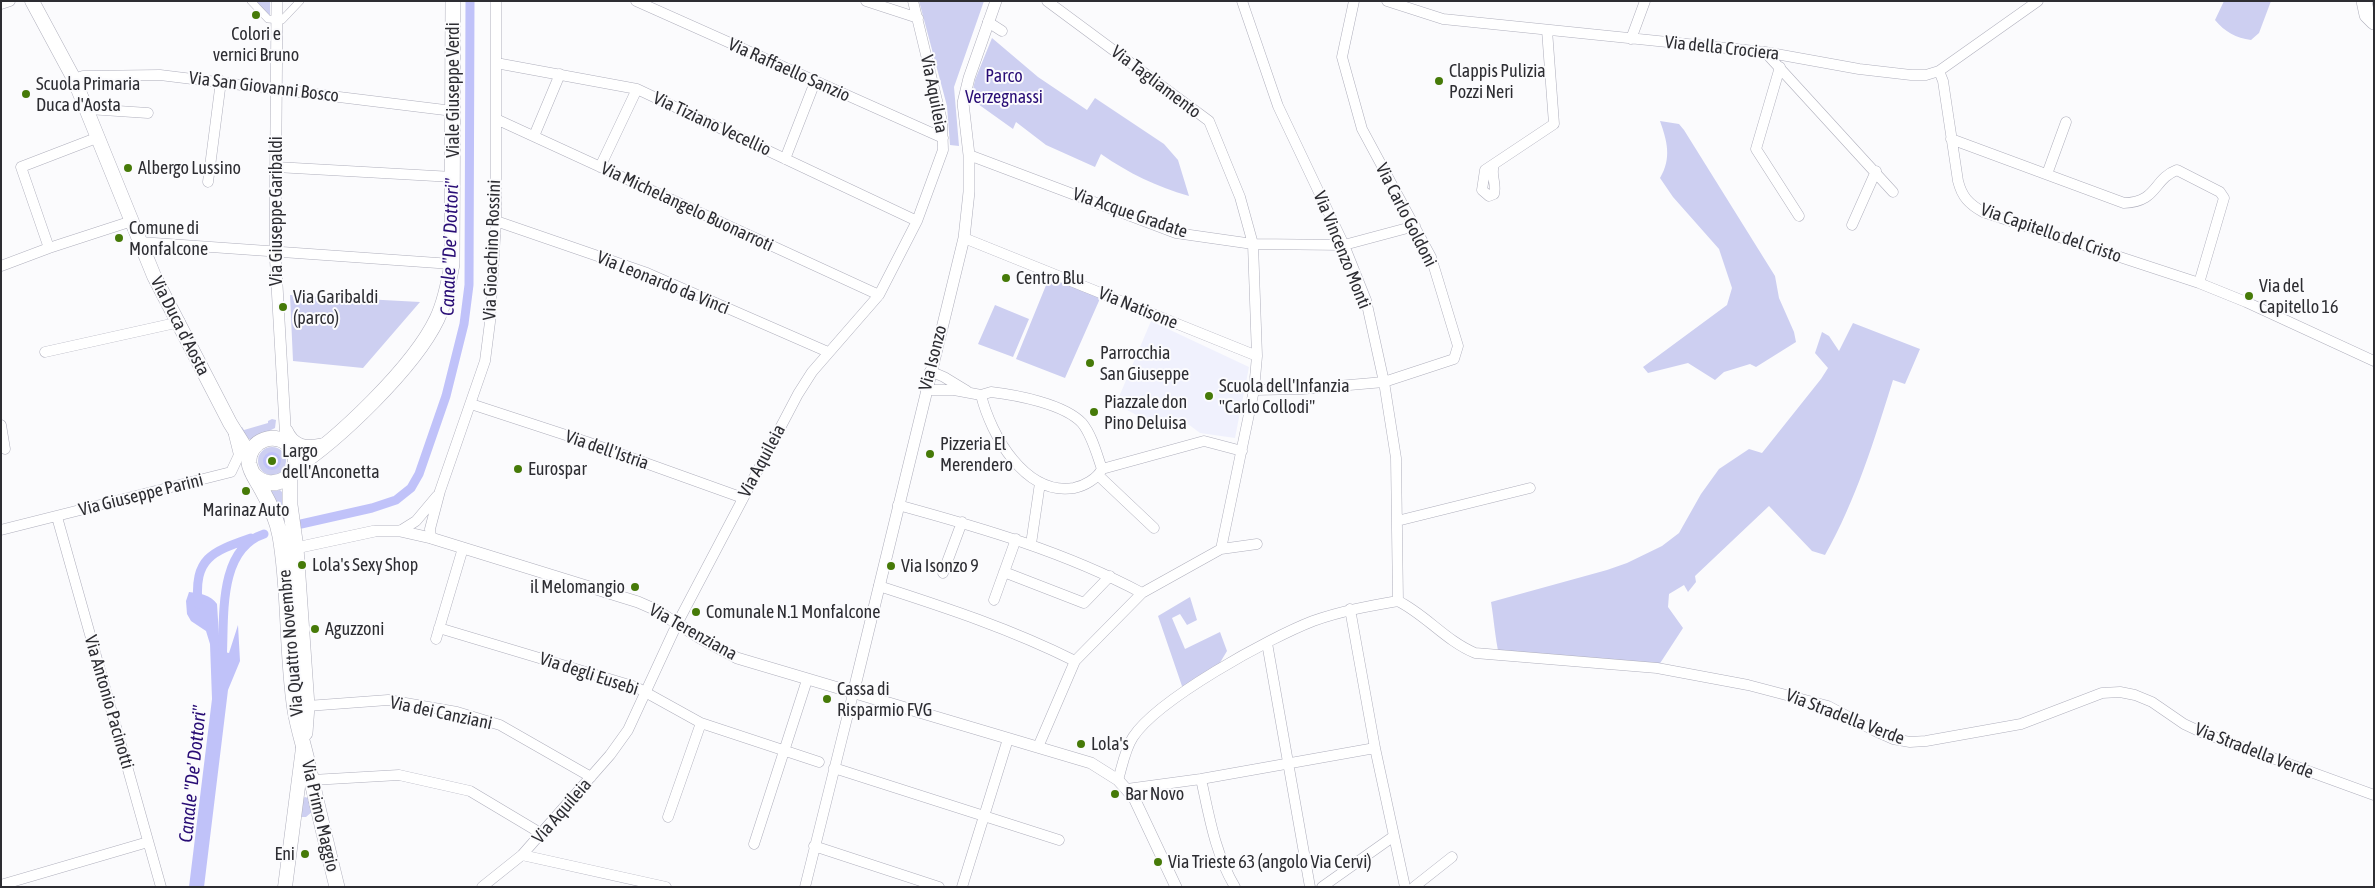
<!DOCTYPE html>
<html>
<head>
<meta charset="utf-8">
<style>
  body { margin:0 }
  #map { position:relative; width:2375px; height:888px; overflow:hidden; background:#fbfbfd; font-family:"Asap Condensed",sans-serif }
  canvas { display:block }
  .frame { position:absolute; inset:0; border:2px solid #2d2d32; pointer-events:none }
</style>
</head>
<body>
<div id="map">
<canvas width="2375" height="888"></canvas>
<div class="frame"></div>
</div>
<script>
const ctx = document.querySelector('canvas').getContext('2d');
ctx.lineJoin = 'round';
function fillPath(path, color) {
  ctx.fillStyle = color;
  ctx.fill(path, 'evenodd');
}
function trace(path, color, width, dash) {
  ctx.strokeStyle = color;
  ctx.lineWidth = width;
  ctx.lineCap = dash ? 'butt' : 'round';
  ctx.setLineDash(dash || []);
  ctx.stroke(path);
}
function drawText(font, color, halo, rows, align = 'center') {
  ctx.font = font + ' "Asap Condensed",sans-serif';
  ctx.lineWidth = 4;
  ctx.setLineDash([]);
  ctx.textBaseline = 'middle';
  ctx.strokeStyle = halo;
  ctx.fillStyle = color;
  for (const [text, x, y, turn = 0] of rows) {
    ctx.save();
    ctx.translate(x, y);
    ctx.rotate((+turn || 0) * Math.PI / 180);
    ctx.textAlign = isNaN(turn) ? turn : align;
    if (halo) ctx.strokeText(text, 0, 0);
    ctx.fillText(text, 0, 0);
    ctx.restore();
  }
}
fillPath(new Path2D(`
  M 1151,321 L 1249,367 L 1235,438 L 1200,433 L 1184,421 L 1142,418 L 1116,404 Z`), '#f0f1fd');
fillPath(new Path2D(`
  M 255,1 L 270,2 L 270,16 Z
  M 919,1 L 984,1 L 954,87 L 959,146 L 950,145 L 947,106 Z
  M 2224,1 L 2271,1 L 2259,33 L 2251,40 C 2236,38 2225,32 2215,20 Z
  M 992,38 L 1038,77 L 1087,110 L 1095,98 L 1164,144 L 1178,160 L 1189,196 C 1155,186 1130,174 1101,154 L 1095,167 L 1046,145 L 1016,122 L 1013,129 L 971,99 L 975,80 Z
  M 1660,121 L 1679,124 L 1684,130 L 1775,276 L 1779,298 L 1794,332 L 1796,342 L 1756,367 L 1750,364 L 1724,372 L 1715,380 L 1688,363 L 1648,373 L 1643,367 L 1727,305 L 1732,288 L 1719,249 L 1673,197 L 1660,178 C 1672,158 1667,141 1660,121 Z
  M 1051,273 L 1102,294 L 1065,378 L 1016,359 Z
  M 290,295 L 420,302 L 363,368 L 293,361 Z
  M 995,305 L 1029,319 L 1013,357 L 978,344 Z
  M 1853,323 L 1920,349 L 1905,384 L 1893,380 C 1874,441 1856,500 1825,555 L 1812,551 L 1769,506 L 1695,576 L 1696,582 L 1688,592 L 1684,585 L 1669,594 L 1668,607 L 1683,628 L 1657,668 L 1499,655 C 1495,637 1494,620 1491,602 L 1607,570 L 1627,563 L 1662,546 L 1679,533 L 1701,494 L 1719,469 L 1749,449 L 1762,453 L 1821,379 L 1828,368 L 1815,353 L 1822,332 L 1829,336 L 1839,351 Z
  M 272,419 L 276,420 L 275,428 L 251,440 L 245,437 L 239,429 L 242,427 L 244,430 L 268,423 L 268,421 Z
  M258 461a14 14 0 1 1 28 0a14 14 0 1 1-28 0Z
  M 280,490 L 283,493 L 286,525 L 271,491 Z
  M 1190,597 L 1197,620 L 1187,625 L 1180,614 L 1172,618 L 1185,649 L 1220,632 L 1227,651 L 1218,666 L 1183,689 L 1158,616 Z
  M 305,797 L 308,798 L 313,811 L 306,817 L 300,817 L 302,799 Z`), '#cdcff1');
fillPath(new Path2D(`
  M263 461a9 9 0 1 1 18 0a9 9 0 1 1-18 0Z
  M 189,592 C 199,593 211,595 217,604 L 220,651 L 229,653 L 238,625 L 240,661 L 228,690 L 204,887 L 189,887 L 212,699 L 210,644 L 206,631 L 191,621 L 187,614 L 186,601 Z`), '#c0c2f9');
trace(new Path2D(`
  M 301,524 L 372,508 L 396,500 L 411,488 L 419,474 L 446,396 L 464,324 L 469,285 L 470,1
  M 198,604 C 194,558 211,552 251,538
  M 222,663 C 225,622 216,550 264,534`), '#c0c2f9', 9);
const pedestrian = new Path2D(`
  M 251,1 L 268,19 L 282,20 L 300,1`);
const minor = new Path2D(`
  M 636,1 L 943,138
  M 866,1 L 918,18
  M 1047,1 L 1209,121 L 1240,197 L 1253,244 L 1257,356 L 1254,390 L 1221,549
  M 1242,1 L 1278,106 L 1344,245 L 1366,300 L 1384,382 L 1396,458 L 1398,601
  M 1387,1 L 1443,19 L 1765,52 L 1859,69 L 1911,75 L 1926,75 L 1939,71 L 2038,1
  M 1,4 L 10,1
  M 988,22 L 1002,31
  M 1631,39 L 1645,1
  M 1765,52 L 1893,192
  M 496,63 L 637,89 L 917,221
  M 1780,67 L 1756,149 L 1799,216
  M 1939,71 L 1943,81 L 1958,181 C 1962,197 1969,204 1983,212 L 2199,283 L 2246,302 L 2374,361
  M 74,79 L 83,76 L 160,75 L 453,111
  M 88,109 L 148,113
  M 496,119 L 879,295
  M 534,136 L 560,74
  M 1951,139 L 2124,203 C 2158,202 2153,179 2177,170 L 2220,192 L 2224,198 L 2199,283
  M 969,155 L 1176,233 L 1253,244 L 1344,245 L 1415,226
  M 785,159 L 815,82
  M 1494,165 C 1490,175 1497,183 1494,194 L 1489,196 L 1482,190 L 1485,170 L 1554,124 L 1547,30
  M 276,167 L 453,177
  M 600,167 L 637,89
  M 2047,174 L 2066,122
  M 208,182 L 221,81
  M 496,221 L 647,273 L 828,352
  M 1852,225 L 1876,171
  M 964,238 L 1257,356
  M 140,242 L 452,264
  M 49,248 L 21,167 L 99,137
  M 1,266 L 49,248 L 132,221
  M 45,352 L 180,322
  M 930,371 L 944,377 L 967,391
  M 926,390 L 954,390 L 981,395
  M 1254,390 L 1303,389 L 1384,382 L 1454,359 L 1458,346 L 1431,257 L 1362,129 L 1342,57 L 1354,1
  M 991,392 C 1017,395 1064,404 1082,423 C 1092,435 1097,455 1102,469 C 1097,479 1084,486 1074,488 C 1025,496 991,435 981,395 Z
  M 471,404 L 587,442 L 743,498
  M 1,425 L 5,449
  M 1102,469 L 1204,441 L 1242,451
  M 1099,476 L 1154,528
  M 898,505 C 982,528 1065,552 1142,593
  M 57,517 L 161,887
  M 1397,521 L 1530,488
  M 1,530 L 231,472 L 239,455 L 234,435
  M 400,531 L 416,521 L 437,496
  M 431,538 L 430,529 L 440,491 L 485,361 L 490,322 L 496,221 L 496,1
  M 1031,544 L 1040,483
  M 1004,572 L 1084,603 L 1110,576
  M 943,573 L 962,522
  M 879,586 C 947,608 1011,629 1075,661
  M 994,600 L 1016,539
  M 1398,601 C 1426,615 1446,641 1475,653 L 1657,668 L 1748,685 L 1828,706 L 1875,731 L 1893,739 L 1910,742 L 1926,741 L 2021,724 L 2102,693 L 2120,692 L 2135,695 L 2152,702 L 2184,724 L 2201,732 L 2374,795
  M 1350,609 L 1375,748 L 1405,887
  M 439,628 L 636,687 L 701,723 L 819,762
  M 436,639 L 463,548
  M 1267,643 L 1310,887
  M 307,706 L 388,700 L 457,712 L 500,725 L 591,777
  M 1038,747 L 1075,661 L 1142,593 L 1221,549 L 1257,544
  M 834,768 L 1059,840
  M 1201,779 C 1209,815 1215,854 1235,887
  M 312,780 L 399,775 L 470,791 L 542,834
  M 1118,780 C 1122,767 1125,749 1133,737 C 1158,699 1269,638 1313,621 C 1341,611 1369,606 1398,601
  M 1127,789 L 1201,779 L 1375,748
  M 668,817 L 701,723
  M 754,844 L 807,680
  M 814,846 L 939,887
  M 522,855 L 666,887
  M 1,885 L 148,842
  M 482,887 L 522,855 L 610,755 L 628,730 L 677,624 L 798,394 L 812,372 L 879,295 L 917,221 L 943,150 L 942,121 L 913,1
  M 805,887 L 853,694
  M 962,887 L 1008,739
  M 1322,887 L 1394,836
  M 1414,887 L 1452,857`);
const tertiary = new Path2D(`
  M 277,1 L 275,250 L 286,443
  M 287,430 C 294,446 306,447 322,444
  M 290,545 L 296,548 L 375,531 L 400,531 L 431,538 L 638,602 L 654,609 L 700,638 L 737,658 L 1091,763 L 1118,780 L 1134,798 L 1176,887
  M 853,694 L 964,238 L 969,192 L 969,155 L 963,103 L 969,78 L 996,1`);
const secondary = new Path2D(`
  M 32,1 L 74,79 L 154,276 L 230,423 L 250,455
  M 285,887 L 303,748`);
const primary = new Path2D(`
  M 2364,1 L 2367,15 L 2374,22
  M 293,469 C 338,440 414,367 437,319 C 445,302 449,282 452,264 L 453,1
  M 253,474 C 272,496 308,473 291,448 C 278,429 247,440 249,463 C 250,472 258,482 262,490 C 270,504 277,520 280,536 C 290,593 286,652 295,710 C 298,729 305,749 309,769 C 318,808 327,847 337,887
  M 290,475 L 290,505 L 296,548 L 307,706 L 305,733`);
trace(pedestrian, '#afafbc', 8);
trace(minor, '#afafbc', 11);
trace(tertiary, '#afafbc', 12);
trace(secondary, '#afafbc', 15);
trace(primary, '#afafbc', 16);
trace(pedestrian, '#fff', 7);
trace(minor, '#fff', 10);
trace(tertiary, '#fff', 11);
trace(secondary, '#fff', 14);
trace(primary, '#fff', 15);
for (const [x, y, r, color] of [
  [256,15,5,"#467a08"],
  [1439,81,5,"#467a08"],
  [26,94,5,"#467a08"],
  [128,168,5,"#467a08"],
  [119,238,5,"#467a08"],
  [1006,278,5,"#467a08"],
  [2249,296,5,"#467a08"],
  [283,307,5,"#467a08"],
  [1090,363,5,"#467a08"],
  [1209,396,5,"#467a08"],
  [1094,412,5,"#467a08"],
  [930,454,5,"#467a08"],
  [272,461,5,"#467a08"],
  [518,469,5,"#467a08"],
  [246,491,5,"#467a08"],
  [302,565,5,"#467a08"],
  [891,566,5,"#467a08"],
  [635,587,5,"#467a08"],
  [696,612,5,"#467a08"],
  [315,629,5,"#467a08"],
  [827,699,5,"#467a08"],
  [1081,744,5,"#467a08"],
  [1115,794,5,"#467a08"],
  [305,854,5,"#467a08"],
  [1158,862,5,"#467a08"]
]) {
  const dot = new Path2D();
  dot.arc(x, y, r, 0, 2 * Math.PI);
  ctx.fillStyle = color;
  ctx.fill(dot);
  trace(dot, '#fbfbfd', 2);
}
drawText('18px', '#2d2d32', '#fbfbfd', [
  ["Colori e",256,34,"center"],
  ["vernici Bruno",256,55,"center"],
  ["Clappis Pulizia",1449,71],
  ["Pozzi Neri",1449,92],
  ["Scuola Primaria",36,84],
  ["Duca d'Aosta",36,105],
  ["Albergo Lussino",138,168],
  ["Comune di",129,228],
  ["Monfalcone",129,249],
  ["Centro Blu",1016,278],
  ["Via del",2259,286],
  ["Capitello 16",2259,307],
  ["Via Garibaldi",293,297],
  ["(parco)",293,318],
  ["Parrocchia",1100,353],
  ["San Giuseppe",1100,374],
  ["Scuola dell'Infanzia",1219,386],
  ["\"Carlo Collodi\"",1219,407],
  ["Piazzale don",1104,402],
  ["Pino Deluisa",1104,423],
  ["Pizzeria El",940,444],
  ["Merendero",940,465],
  ["Largo",282,451],
  ["dell'Anconetta",282,472],
  ["Eurospar",528,469],
  ["Marinaz Auto",246,510,"center"],
  ["Lola's Sexy Shop",312,565],
  ["Via Isonzo 9",901,566],
  ["il Melomangio",625,587,"right"],
  ["Comunale N.1 Monfalcone",706,612],
  ["Aguzzoni",325,629],
  ["Cassa di",837,689],
  ["Risparmio FVG",837,710],
  ["Lola's",1091,744],
  ["Bar Novo",1125,794],
  ["Eni",295,854,"right"],
  ["Via Trieste 63 (angolo Via Cervi)",1168,862]
], 'left');
drawText('18px', '#2d2d32', '#fbfbfd', [
  ["Via della Crociera",1722,48,6],
  ["Via Raffaello Sanzio",789,70,24],
  ["Via Tagliamento",1156,82,37],
  ["Via San Giovanni Bosco",264,87,7],
  ["Viale Giuseppe Verdi",453,90,-90],
  ["Via Aquileia",934,94,79],
  ["Via Tiziano Vecellio",712,124,25],
  ["Via Michelangelo Buonarroti",687,207,25],
  ["Via Giuseppe Garibaldi",276,211,-90],
  ["Via Acque Gradate",1130,213,19],
  ["Via Carlo Goldoni",1406,215,63],
  ["Via Capitello del Cristo",2051,233,19],
  ["Via Gioachino Rossini",492,250,-88],
  ["Via Vincenzo Monti",1342,250,68],
  ["Via Leonardo da Vinci",663,283,22],
  ["Via Natisone",1138,308,22],
  ["Via Duca d'Aosta",180,326,63],
  ["Via Isonzo",933,358,-76],
  ["Via dell'Istria",607,450,19],
  ["Via Aquileia",762,461,-62],
  ["Via Giuseppe Parini",141,495,-14],
  ["Via Terenziana",693,632,29],
  ["Via Quattro Novembre",291,643,-95],
  ["Via degli Eusebi",589,674,18],
  ["Via Antonio Pacinotti",109,702,74],
  ["Via dei Canziani",441,713,12],
  ["Via Stradella Verde",1845,717,21],
  ["Via Stradella Verde",2254,751,21],
  ["Via Aquileia",562,811,-49],
  ["Via Primo Maggio",320,816,77]
]);
drawText('18px', '#290d76', '#fbfbfd', [
  ["Parco",1004,76],
  ["Verzegnassi",1004,97]
]);
drawText('italic 19px', '#280c75', '#fbfbfd', [
  ["Canale \"De' Dottori\"",450,247,-88],
  ["Canale \"De' Dottori\"",193,774,-84]
]);
</script>
</body>
</html>
